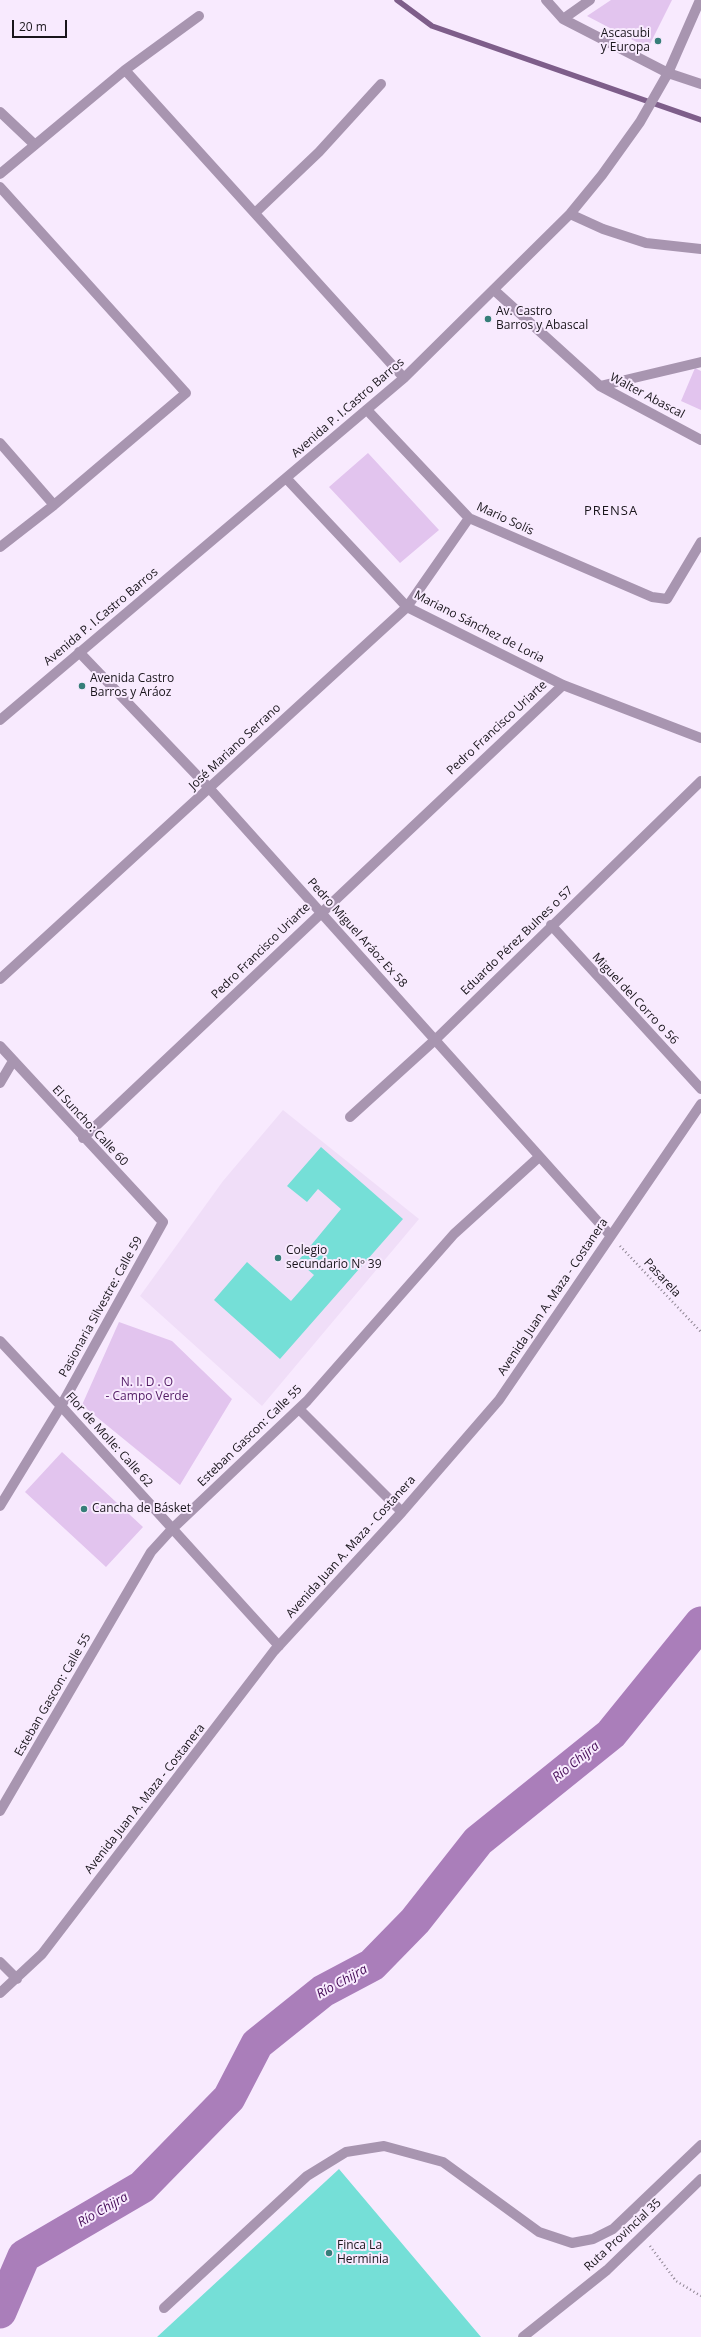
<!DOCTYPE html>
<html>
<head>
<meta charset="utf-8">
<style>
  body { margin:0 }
  #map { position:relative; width:701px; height:2337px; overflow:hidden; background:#f8eafe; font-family:"Open Sans",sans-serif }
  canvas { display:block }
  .scale { position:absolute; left:12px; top:20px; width:55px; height:18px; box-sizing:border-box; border:2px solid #19151b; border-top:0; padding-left:5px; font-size:12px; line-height:14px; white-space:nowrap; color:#19151b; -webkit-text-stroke:3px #f8eafe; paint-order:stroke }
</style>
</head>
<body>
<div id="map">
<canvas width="701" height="2337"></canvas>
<div class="scale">20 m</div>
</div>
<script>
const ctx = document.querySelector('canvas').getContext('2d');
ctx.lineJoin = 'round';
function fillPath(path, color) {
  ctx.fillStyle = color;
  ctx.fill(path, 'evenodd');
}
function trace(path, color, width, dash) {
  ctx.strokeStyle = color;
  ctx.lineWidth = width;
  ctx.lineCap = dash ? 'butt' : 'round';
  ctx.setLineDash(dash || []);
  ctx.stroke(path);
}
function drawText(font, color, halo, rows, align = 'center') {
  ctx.font = font + ' "Open Sans",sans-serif';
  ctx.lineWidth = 4;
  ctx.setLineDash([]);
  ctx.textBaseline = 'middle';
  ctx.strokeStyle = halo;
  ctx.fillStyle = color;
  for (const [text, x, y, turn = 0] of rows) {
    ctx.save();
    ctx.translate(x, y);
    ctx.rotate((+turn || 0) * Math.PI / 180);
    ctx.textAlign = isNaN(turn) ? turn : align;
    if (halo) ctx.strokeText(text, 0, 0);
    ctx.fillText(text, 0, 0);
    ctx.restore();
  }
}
fillPath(new Path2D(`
  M 283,1110 L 419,1219 L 262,1406 L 140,1296 L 223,1181 Z`), '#f0def8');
fillPath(new Path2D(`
  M 611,0 L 672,0 L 648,48 L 587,16 Z
  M 695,368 L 701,371 L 701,410 L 681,401 Z
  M 368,453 L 439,530 L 400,563 L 329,487 Z
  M 119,1322 L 172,1341 L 232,1399 L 180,1485 L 82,1405 Z
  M 62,1452 L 143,1527 L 106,1567 L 25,1492 Z`), '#e2c4ee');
trace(new Path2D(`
  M 397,0 L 432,26 L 701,120`), '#7e5e8a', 5.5);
trace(new Path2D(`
  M 0,2312 L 24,2256 L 142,2187 L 229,2098 L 257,2044 L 323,1991 L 372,1965 L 415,1921 L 478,1841 L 611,1734 L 701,1623`), '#aa7eba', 33);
fillPath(new Path2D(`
  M 321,1147 L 403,1219 L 280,1359 L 214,1300 L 247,1262 L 291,1301 L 314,1275 L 298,1261 L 341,1209 L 318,1189 L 307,1202 L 287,1186 Z
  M 339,2169 L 481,2337 L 157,2337 Z`), '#75dfd7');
trace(new Path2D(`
  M 620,1246 L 701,1332
  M 650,2246 L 676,2281 L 701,2296`), '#8c8390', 2.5, [1, 3]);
trace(new Path2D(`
  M 546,0 L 563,19 L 668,73 L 701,84
  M 563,19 L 590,0
  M 125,70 L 404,378
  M 0,112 L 34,144
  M 0,174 L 125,70 L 199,16
  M 0,187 L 186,393 L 54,505 L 0,547
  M 256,212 L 319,152 L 381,84
  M 570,214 L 603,229 L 646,243 L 701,249
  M 494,290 L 600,386 L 701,440
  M 600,386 L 701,362
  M 367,410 L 469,518 L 652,597 L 667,599 L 701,542
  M 0,443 L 54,505
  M 286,478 L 407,607 L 563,685 L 701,738
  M 79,652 L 210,789 L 610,1235
  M 0,720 L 404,378 L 570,214 L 602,175 L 640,122 L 668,73 L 700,0
  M 551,925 L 701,1089
  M 0,979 L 407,607 L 469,518
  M 0,1046 L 163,1222 L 61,1406 L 0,1506
  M 0,1083 L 13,1061
  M 350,1117 L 436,1039 L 701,781
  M 83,1138 L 563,685
  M 0,1341 L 61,1406 L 279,1646
  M 299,1409 L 402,1512
  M 0,1811 L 151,1552 L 172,1529 L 307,1401 L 454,1234 L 539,1157
  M 0,1962 L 17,1979
  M 0,1993 L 42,1954 L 274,1651 L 402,1512 L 499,1400 L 701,1104
  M 164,2308 L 307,2176 L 346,2152 L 384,2146 L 443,2162 L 539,2232 L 572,2243 L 593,2239 L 613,2229 L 701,2145
  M 523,2337 L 607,2270 L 701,2179`), '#a895b0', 10);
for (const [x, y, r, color] of [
  [658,41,4,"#367e79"],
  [488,319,4,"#367e79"],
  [82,686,4,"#367e79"],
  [278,1258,4,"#367e79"],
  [84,1509,4,"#367e79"],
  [329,2253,4,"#367e79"]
]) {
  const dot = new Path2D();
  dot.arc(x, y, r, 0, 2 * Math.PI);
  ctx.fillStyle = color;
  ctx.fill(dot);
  trace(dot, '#f8eafe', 1.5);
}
drawText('12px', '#19151b', '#f8eafe', [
  ["Ascasubi",650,34,"right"],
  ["y Europa",650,48,"right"],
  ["Av. Castro",496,312],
  ["Barros y Abascal",496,326],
  ["Avenida Castro",90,679],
  ["Barros y Aráoz",90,693],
  ["Colegio",286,1251],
  ["secundario Nº 39",286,1265],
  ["Cancha de Básket",92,1509],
  ["Finca La",337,2246],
  ["Herminia",337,2260]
], 'left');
drawText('12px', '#19151b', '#f8eafe', [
  ["Walter Abascal",647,396,28],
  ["Avenida P. I.Castro Barros",348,408,-41],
  ["Mario Solís",505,519,25],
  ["Avenida P. I.Castro Barros",101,617,-40],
  ["Mariano Sánchez de Loria",479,627,27],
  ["Pedro Francisco Uriarte",497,728,-43],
  ["José Mariano Serrano",235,747,-43],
  ["Pedro Miguel Aráoz Ex 58",357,933,48],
  ["Eduardo Pérez Bulnes o 57",517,941,-44],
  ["Pedro Francisco Uriarte",261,951,-44],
  ["Miguel del Corro o 56",635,999,47],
  ["El Suncho: Calle 60",90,1126,47],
  ["Pasarela",662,1278,47],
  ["Avenida Juan A. Maza - Costanera",553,1297,-56],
  ["Pasionaria Silvestre: Calle 59",101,1307,-61],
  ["Esteban Gascon: Calle 55",250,1436,-44],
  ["Flor de Molle: Calle 62",109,1440,48],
  ["Avenida Juan A. Maza - Costanera",351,1547,-48],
  ["Esteban Gascon: Calle 55",53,1695,-60],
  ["Avenida Juan A. Maza - Costanera",145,1799,-52],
  ["Ruta Provincial 35",623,2235,-43]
]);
drawText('12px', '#521b64', '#f8eafe', [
  ["N. I. D . O",147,1383],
  ["- Campo Verde",147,1397]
]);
ctx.letterSpacing = '1px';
drawText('13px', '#19151b', '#f8eafe', [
  ["PRENSA",611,511]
]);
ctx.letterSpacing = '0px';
drawText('italic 13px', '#460d58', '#f8eafe', [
  ["Río Chijra",576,1762,-39],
  ["Río Chijra",342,1982,-29],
  ["Río Chijra",103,2210,-30]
]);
</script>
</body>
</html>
